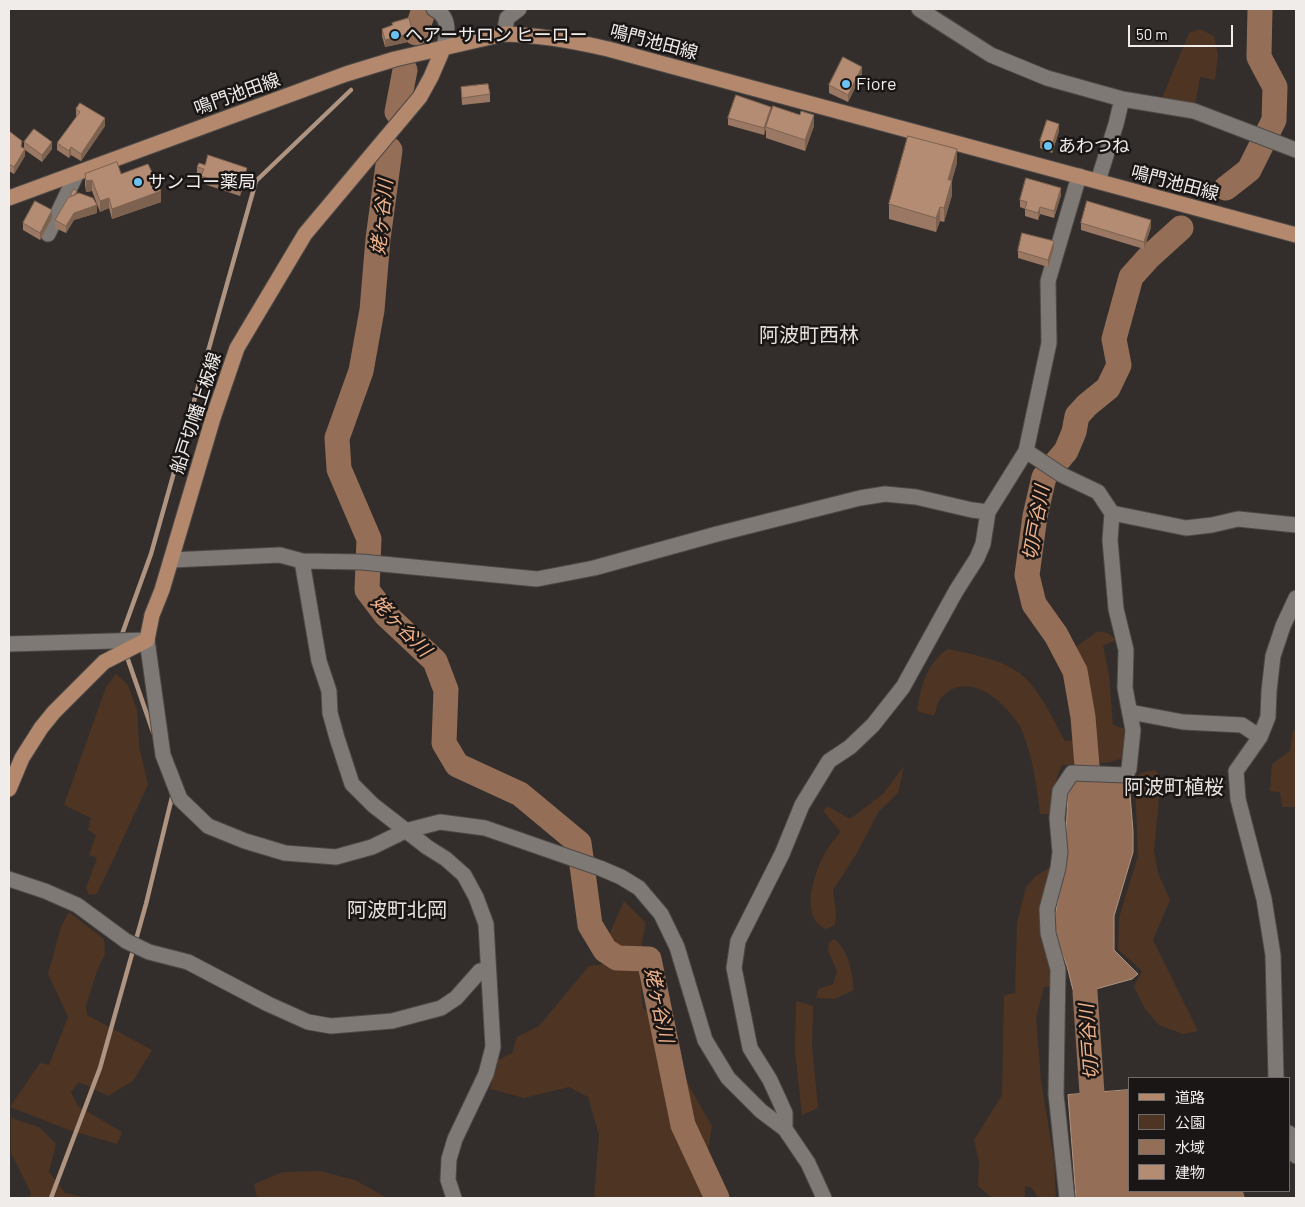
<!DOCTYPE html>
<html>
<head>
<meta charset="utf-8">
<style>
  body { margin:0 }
  #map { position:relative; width:1305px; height:1207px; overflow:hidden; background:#332e2b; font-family:Barlow,"Noto Sans JP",sans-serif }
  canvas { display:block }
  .frame { position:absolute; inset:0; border:10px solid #efecea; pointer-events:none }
  .legend { position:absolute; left:1128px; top:1077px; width:162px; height:115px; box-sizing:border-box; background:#191615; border:1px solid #6f6c6a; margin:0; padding:6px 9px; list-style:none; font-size:15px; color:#efecea }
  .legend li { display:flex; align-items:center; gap:10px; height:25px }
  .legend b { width:25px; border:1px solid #6f6c6a }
  .scale { position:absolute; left:1128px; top:25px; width:105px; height:22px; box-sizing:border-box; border:2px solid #efecea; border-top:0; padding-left:6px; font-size:15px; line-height:18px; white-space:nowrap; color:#efecea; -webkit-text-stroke:4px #191615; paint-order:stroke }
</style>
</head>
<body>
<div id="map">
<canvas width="1305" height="1207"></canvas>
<div class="frame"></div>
<ul class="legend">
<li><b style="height:6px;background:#b3886d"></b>道路</li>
<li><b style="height:14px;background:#4e3423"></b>公園</li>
<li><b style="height:14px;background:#946e56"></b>水域</li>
<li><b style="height:14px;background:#b38c73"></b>建物</li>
</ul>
<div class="scale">50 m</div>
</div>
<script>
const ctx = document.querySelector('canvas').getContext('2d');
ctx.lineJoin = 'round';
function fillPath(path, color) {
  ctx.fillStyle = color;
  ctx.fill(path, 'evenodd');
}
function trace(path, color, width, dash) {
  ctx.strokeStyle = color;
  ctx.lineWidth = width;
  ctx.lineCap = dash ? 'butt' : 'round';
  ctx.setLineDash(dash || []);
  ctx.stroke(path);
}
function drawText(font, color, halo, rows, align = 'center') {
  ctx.font = font + ' Barlow,"Noto Sans JP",sans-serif';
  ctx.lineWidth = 5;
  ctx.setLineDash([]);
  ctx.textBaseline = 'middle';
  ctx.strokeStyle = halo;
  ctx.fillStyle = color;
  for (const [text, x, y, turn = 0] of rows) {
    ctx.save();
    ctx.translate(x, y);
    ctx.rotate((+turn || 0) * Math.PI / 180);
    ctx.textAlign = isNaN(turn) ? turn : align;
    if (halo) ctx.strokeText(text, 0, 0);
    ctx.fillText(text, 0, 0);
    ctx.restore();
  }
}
fillPath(new Path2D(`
  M 1200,29 L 1214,36 L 1218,55 L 1215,80 L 1200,77 L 1195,104 L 1162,98 L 1189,33 Z
  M 1098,631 L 1108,633 L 1116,640 L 1103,646 L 1109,675 L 1113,725 L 1125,729 L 1123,758 L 1111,762 L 1062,765 L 1057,777 L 1052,814 L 1040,814 C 1037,787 1033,757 1022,731 C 1021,727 1017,722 1014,718 C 998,696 965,671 941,698 C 937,702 936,711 934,716 L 917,711 C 921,687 926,663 948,649 C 971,654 1006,660 1023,676 C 1042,693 1053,720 1065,741 L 1090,740 L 1082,673 L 1072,650 Z
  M 116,674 L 128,685 L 137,710 L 139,746 L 148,785 L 97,894 L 89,895 L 86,888 L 97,858 L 89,855 L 96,835 L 88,830 L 91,818 L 64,805 L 106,687 Z
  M 1293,730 L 1296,730 L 1296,807 L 1282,807 L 1280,792 L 1270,791 L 1272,764 L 1290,751 Z
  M 904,766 L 898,793 L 879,811 L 857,853 L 833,890 L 836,913 L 835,925 L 826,929 C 798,916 815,871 826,851 C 830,844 836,838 841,832 L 823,811 L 827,806 L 850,819 L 883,794 Z
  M 1155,770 L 1161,777 L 1154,850 L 1158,873 L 1170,900 L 1153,940 L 1198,1031 L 1183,1034 L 1159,1025 L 1145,1009 L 1134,987 L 1142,971 L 1118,949 L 1119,918 L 1138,856 L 1135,783 L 1141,773 Z
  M 1052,866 L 1042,897 L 1042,934 L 1051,968 L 1051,986 L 1044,987 L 1036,1018 L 1041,1080 L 1054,1160 L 1056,1198 L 1038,1198 L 1032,1188 L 1025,1186 L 1025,1198 L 992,1198 L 978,1186 L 979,1162 L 974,1140 L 1002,1095 L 1004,995 L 1015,993 L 1017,923 L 1026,887 L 1036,876 Z
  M 624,901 L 646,923 C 638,954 640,978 643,1009 L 655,1014 L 680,1070 L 712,1126 L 707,1157 L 726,1198 L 594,1198 L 599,1135 L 588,1097 L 569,1087 L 524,1098 L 490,1089 L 498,1060 L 512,1053 L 517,1037 L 539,1026 L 589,966 L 604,964 L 608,937 Z
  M 69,912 L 104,939 L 105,954 L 97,971 L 86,1006 L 87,1015 L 152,1050 L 133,1081 L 108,1096 L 79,1082 L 71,1092 L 78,1106 L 122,1132 L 117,1144 L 69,1130 L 10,1107 L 40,1063 L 49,1065 L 68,1017 L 48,974 L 61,927 Z
  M 834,939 C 849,950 852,973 854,990 L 835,999 L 816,998 L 818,989 L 833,984 L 837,971 L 828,951 L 829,943 Z
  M 796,1001 L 813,1006 L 812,1046 L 818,1108 L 802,1115 L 795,1051 Z
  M 11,1118 L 39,1127 L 56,1144 L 49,1172 L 65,1193 L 88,1198 L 28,1198 L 31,1193 L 11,1153 Z
  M 320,1171 L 355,1180 L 387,1198 L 257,1198 L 254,1184 L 283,1172 Z`), '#4e3423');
const water = new Path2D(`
  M 1078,780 L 1129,782 L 1133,831 L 1133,852 L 1114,916 L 1114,950 L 1138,974 L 1132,979 L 1085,992 L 1073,990 L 1067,966 L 1058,943 L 1054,923 L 1065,858 L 1068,792 Z
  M 1129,1090 L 1129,1191 L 1216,1191 L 1210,1198 L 1076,1198 L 1068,1095 Z`);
fillPath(water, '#946e56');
trace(water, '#af9482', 1);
trace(new Path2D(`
  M 399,76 L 404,75
  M 121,637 L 151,554 L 256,181 L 351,90
  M 126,654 L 153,732
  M 51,1198 L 100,1068 L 146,904 L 173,793`), '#af9482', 4.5);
trace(new Path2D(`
  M 416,33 L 422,15
  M 397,112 L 405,70
  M 390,150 L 378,239 L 372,310 L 361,371 L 337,438 L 339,469 L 369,539 L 367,590 L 386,615 L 435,661 L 446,690 L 444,743 L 457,765 L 520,794 L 579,843 L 590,925 L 605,950 L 617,958 L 649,959 L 683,1125 L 717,1198
  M 1226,188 L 1249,170 L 1274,120 L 1275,87 L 1259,57 L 1260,9
  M 1087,766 L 1083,717 L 1075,671 L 1056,635 L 1034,604 L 1027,575 L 1035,516 L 1044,477 L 1066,451 L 1074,432 L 1077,416 L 1087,405 L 1108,388 L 1119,365 L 1114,339 L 1131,277 L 1149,257 L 1181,228
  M 1085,992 L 1092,1093
  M 1220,1191 L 1232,1198`), '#946e56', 25);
const minor = new Path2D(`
  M 434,9 C 451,17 448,34 443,49
  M 919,9 L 991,55 L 1047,78 L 1122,99 L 1194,111 L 1296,150
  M 504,34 L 507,18 L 519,9
  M 1098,181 L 1116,124 L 1122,99
  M 48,234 L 77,173
  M 1026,451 L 1062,475 L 1098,492 L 1112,513 L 1110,540 L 1116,609 L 1126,650 L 1125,688 L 1133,730 L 1129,769 L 1126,775 L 1072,773 L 1060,791 L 1057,818 L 1060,852 L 1058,868 L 1047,909 L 1048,933 L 1058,969 L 1056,1094 L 1067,1198
  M 1112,513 L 1186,528 L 1212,525 L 1238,519 L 1296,525
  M 171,560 L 280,555 L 302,561 L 362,562 L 537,579 L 594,568 L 717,534 L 860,498 L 885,494 L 916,497 L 972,510 L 988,512
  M 302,561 L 319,661 L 329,691 L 330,713 L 337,738 L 352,784 L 373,805 L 427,847 L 446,859 L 464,875 L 476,897 L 486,924 L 493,1047 L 486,1074 L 455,1139 L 449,1159 L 448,1180 L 454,1198
  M 9,644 L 147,640 L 163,755 L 180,799 L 208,826 L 245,841 L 285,853 L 336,857 L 372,847 L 405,831 L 440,822 L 485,828 L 600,868 L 621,877 L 639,888 L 661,914 L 677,947 L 705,1040 L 728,1078 L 761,1111 L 785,1129 L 808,1163 L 824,1198
  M 1130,712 L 1183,722 L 1242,725 L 1260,737
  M 9,879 L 45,891 L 77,905 L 126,941 L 149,952 L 188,962 L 268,1004 L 308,1022 L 331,1026 L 392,1021 L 441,1008 L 456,998 L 480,971 L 488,969
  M 1276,1078 L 1273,955 L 1264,899 L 1238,799 L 1236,771 L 1260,737 L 1268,717 L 1269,691 L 1273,656 L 1283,626 L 1296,598
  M 785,1129 L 785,1113 L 770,1080 L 750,1048 L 734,968 L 738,941 L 782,854 L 802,805 L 829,761 L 850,747 L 873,725 L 903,687 L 956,591 L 977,558 L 983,544 L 988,512 L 1026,451 L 1049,343 L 1048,281 L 1079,176
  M 1289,1133 L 1296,1156`);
const major = new Path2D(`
  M 9,198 L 346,74 L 395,59 L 504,34 C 540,35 574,41 608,49 L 1296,235
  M 9,789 L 22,758 L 41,728 L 54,712 L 104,662 L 147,640 L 152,615 L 162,590 L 213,418 L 237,348 L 305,234 L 420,97 L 431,77 L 443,49`);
trace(minor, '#4d4947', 17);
trace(major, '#4d4947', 17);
trace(minor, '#7f7975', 15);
trace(major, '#b3886d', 15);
fillPath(new Path2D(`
  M 392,23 L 412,37 L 408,38 L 408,42 L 385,47 L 382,36 L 382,29 L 392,25 Z
  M 862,74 L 848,102 L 829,93 L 829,85 Z
  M 461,87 L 490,94 L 490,102 L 462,105 Z
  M 76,109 L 105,126 L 81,161 L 71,155 L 69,158 L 57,150 L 57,143 L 76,117 Z
  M 771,113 L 814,126 L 805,151 L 766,138 L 766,129 L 764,135 L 728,125 L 728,118 Z
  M 9,131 L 22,147 L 24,148 L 24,142 L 52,149 L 42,162 L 25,150 L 25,156 L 14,174 L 9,171 Z
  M 1059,131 L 1052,153 L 1040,148 L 1040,141 Z
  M 957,163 L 952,180 L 952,195 L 944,222 L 940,221 L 936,232 L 889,219 L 889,204 Z
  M 205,165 L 247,175 L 240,196 L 201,183 L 201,176 L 197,174 L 197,167 Z
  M 85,174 L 121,174 L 161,202 L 112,219 L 109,208 L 100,212 L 92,191 L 86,192 L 85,185 Z
  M 71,194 L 77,194 L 97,213 L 74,220 L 66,233 L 55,228 L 55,220 L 71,197 Z
  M 1061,195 L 1054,218 L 1040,214 L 1038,220 L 1025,216 L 1025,209 L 1020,207 L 1020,200 Z
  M 52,218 L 40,240 L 23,230 L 23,223 Z
  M 1081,223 L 1151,227 L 1144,249 L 1081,230 Z
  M 1054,248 L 1048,267 L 1018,258 L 1018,251 Z`), '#9a7863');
fillPath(new Path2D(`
  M 412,30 L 412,37 L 408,38 L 408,42 L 385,47 L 385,40 Z
  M 862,67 L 862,74 L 848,102 L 848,95 Z
  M 771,107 L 771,114 L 766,127 L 764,135 L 764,128 Z
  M 814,115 L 814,126 L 805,151 L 805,140 Z
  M 105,118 L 105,126 L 81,161 L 81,154 Z
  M 1059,124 L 1059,131 L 1052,153 L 1052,145 Z
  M 52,142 L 52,149 L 42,162 L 42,155 Z
  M 71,147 L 71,155 L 69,158 L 69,151 Z
  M 25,149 L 25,156 L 14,174 L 14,167 Z
  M 957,149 L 957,163 L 948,194 L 948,180 Z
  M 247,168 L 247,175 L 240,196 L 240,189 Z
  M 92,180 L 92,191 L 86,192 L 86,181 Z
  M 952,180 L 952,195 L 944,222 L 944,208 Z
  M 1061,188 L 1061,195 L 1054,218 L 1054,211 Z
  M 161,191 L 161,202 L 112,219 L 112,209 Z
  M 109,198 L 109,208 L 100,212 L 100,201 Z
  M 97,205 L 97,213 L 74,220 L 66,233 L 66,226 L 74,213 Z
  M 940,207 L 940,221 L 936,232 L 936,218 Z
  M 1040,207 L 1040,214 L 1038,220 L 1038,213 Z
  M 52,210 L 52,218 L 40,240 L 40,233 Z
  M 1151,220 L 1151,227 L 1144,249 L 1144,242 Z
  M 1054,241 L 1054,248 L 1048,267 L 1048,260 Z`), '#7d6250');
const building = new Path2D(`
  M 409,18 L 412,30 L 407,31 L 408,34 L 385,40 L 382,29 L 393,25 L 392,23 Z
  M 843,57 L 862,67 L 848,95 L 829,85 Z
  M 488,84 L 490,94 L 462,98 L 461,87 Z
  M 736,95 L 771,107 L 764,128 L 728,118 Z
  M 80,103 L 105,118 L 81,154 L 71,147 L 69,151 L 57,143 L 80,112 L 76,109 Z
  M 773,106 L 800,115 L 801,111 L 814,115 L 805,140 L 766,127 Z
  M 1047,120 L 1059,124 L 1052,145 L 1040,141 Z
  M 34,129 L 52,142 L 42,155 L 24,142 Z
  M 9,131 L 22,141 L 21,147 L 25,149 L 14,167 L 9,164 Z
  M 908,136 L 957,149 L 948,180 L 952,180 L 944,208 L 940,207 L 936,218 L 889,204 Z
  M 208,155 L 247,168 L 240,189 L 201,176 L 204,169 L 197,167 L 199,163 L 205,165 Z
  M 117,162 L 121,174 L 148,164 L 161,191 L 112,209 L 109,198 L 100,201 L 92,180 L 86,181 L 85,174 Z
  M 1026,178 L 1061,188 L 1054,211 L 1040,207 L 1038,213 L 1025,209 L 1027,202 L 1020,200 Z
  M 74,189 L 77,191 L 75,195 L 73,196 L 71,194 Z
  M 79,193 L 93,198 L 97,205 L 74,213 L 66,226 L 55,220 L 68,198 Z
  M 35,201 L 52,210 L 40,233 L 23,223 Z
  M 1087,201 L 1151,220 L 1144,242 L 1081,223 Z
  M 1022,233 L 1054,241 L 1048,260 L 1018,251 Z`);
fillPath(building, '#b38c73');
trace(building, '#7d6250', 1);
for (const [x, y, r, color] of [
  [395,35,5,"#6ac3f1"],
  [846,84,5,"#6ac3f1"],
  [1048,146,5,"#6ac3f1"],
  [138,182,5,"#6ac3f1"]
]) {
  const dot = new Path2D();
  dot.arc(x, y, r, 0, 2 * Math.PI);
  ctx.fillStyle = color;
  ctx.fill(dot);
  trace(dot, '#191615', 2);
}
drawText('18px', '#efecea', '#191615', [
  ["ヘアーサロン ヒーロー",405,35],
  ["Fiore",856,84],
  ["あわつね",1058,146],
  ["サンコー薬局",148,182]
], 'left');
drawText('18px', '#efecea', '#191615', [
  ["鳴門池田線",654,42,15],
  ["鳴門池田線",237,94,-20],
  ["鳴門池田線",1175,183,15],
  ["船戸切幡上板線",196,413,-72]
]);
drawText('italic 19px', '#f1b38c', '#191615', [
  ["姥ヶ谷川",382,217,-84],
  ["切戸谷川",1036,523,-80],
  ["姥ヶ谷川",401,626,46],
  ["姥ヶ谷川",659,1005,78],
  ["切戸谷川",1089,1042,-94]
]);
drawText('20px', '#e8e2de', '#191615', [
  ["阿波町西林",809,335],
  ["阿波町植桜",1174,787],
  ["阿波町北岡",397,910]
]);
</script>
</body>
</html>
